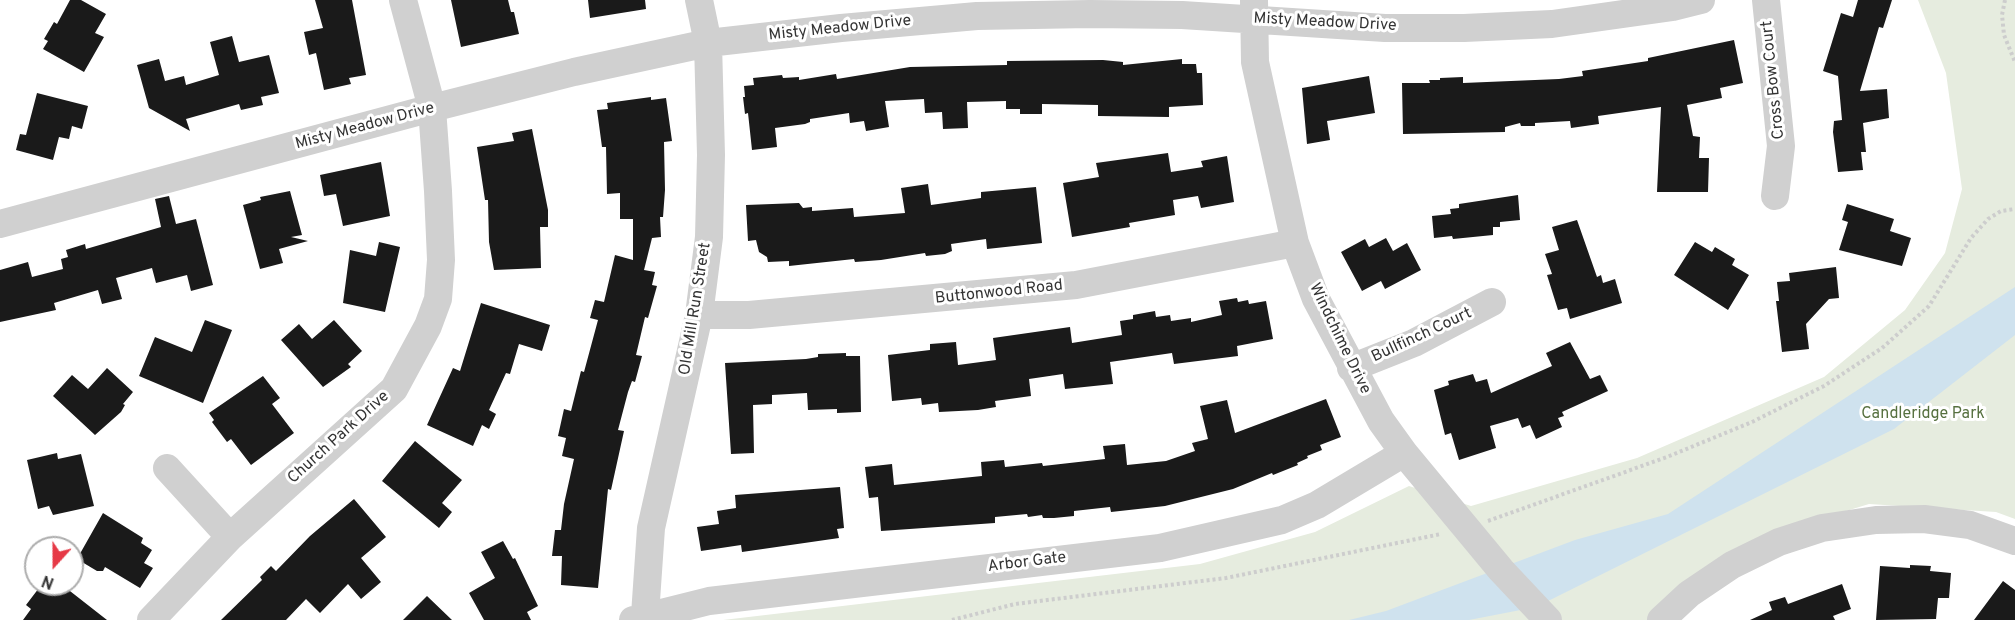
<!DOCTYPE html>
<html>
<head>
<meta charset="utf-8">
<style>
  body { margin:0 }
  #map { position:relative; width:2015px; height:620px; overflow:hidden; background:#fff; font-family:Overpass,sans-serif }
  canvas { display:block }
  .north { position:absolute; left:24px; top:536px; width:60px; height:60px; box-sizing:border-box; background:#fff; border:2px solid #adadad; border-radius:50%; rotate:201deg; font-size:16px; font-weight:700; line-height:24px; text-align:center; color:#333 }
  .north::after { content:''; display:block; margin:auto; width:21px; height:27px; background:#e63946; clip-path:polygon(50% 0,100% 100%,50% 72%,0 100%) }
</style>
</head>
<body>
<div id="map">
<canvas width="2015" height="620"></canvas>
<div class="north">N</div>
</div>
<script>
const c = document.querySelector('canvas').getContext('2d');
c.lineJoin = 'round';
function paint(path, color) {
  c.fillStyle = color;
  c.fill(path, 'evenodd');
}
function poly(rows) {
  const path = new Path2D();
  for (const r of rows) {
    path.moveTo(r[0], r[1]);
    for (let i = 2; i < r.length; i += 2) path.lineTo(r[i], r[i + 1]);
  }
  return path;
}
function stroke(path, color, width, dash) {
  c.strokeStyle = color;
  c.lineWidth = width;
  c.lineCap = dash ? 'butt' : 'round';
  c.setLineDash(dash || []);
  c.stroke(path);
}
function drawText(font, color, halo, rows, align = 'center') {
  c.font = font + ' Overpass,sans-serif';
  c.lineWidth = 6;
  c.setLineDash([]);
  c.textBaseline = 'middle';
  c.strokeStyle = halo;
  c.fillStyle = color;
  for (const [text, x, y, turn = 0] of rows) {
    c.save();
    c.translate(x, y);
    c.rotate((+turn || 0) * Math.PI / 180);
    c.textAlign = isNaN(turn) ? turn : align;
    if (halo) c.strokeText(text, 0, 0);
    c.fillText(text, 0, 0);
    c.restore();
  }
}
const green = poly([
  [1918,0,2015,0,2015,519,1996,512,1869,504,1761,537,1664,620,723,620,1200,564,1315,532,1409,486,1471,506,1637,458,1824,377,1905,310,1945,253,1962,189,1946,73]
]);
const water = poly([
  [2015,287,2015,335,1894,429,1536,607,1469,620,1349,620,1386,611,1575,540,1668,514]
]);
const building = poly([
  [70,0,81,0,106,14,95,33,104,37,84,72,43,49,48,41,44,39,54,22,57,24],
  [315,0,352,0,366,75,349,78,351,84,324,90,316,53,309,55,304,32,323,28],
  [451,0,508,0,511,12,514,12,519,34,461,47],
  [588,0,645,0,646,9,590,18],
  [1858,0,1892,0,1883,28,1879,27,1860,91,1887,89,1889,118,1863,123,1866,152,1861,152,1863,170,1838,172,1833,132,1834,121,1842,120,1838,76,1823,71,1841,13,1853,17],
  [232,36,239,62,269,55,279,93,261,97,263,105,241,110,239,104,186,119,190,131,149,108,137,65,159,59,165,81,184,76,186,85,219,75,210,42],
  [1734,40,1743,83,1720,88,1722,98,1687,105,1693,136,1700,137,1699,158,1709,158,1708,192,1657,192,1661,107,1598,116,1599,124,1571,128,1570,121,1535,123,1535,126,1521,126,1520,123,1505,127,1505,132,1403,134,1402,83,1430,83,1429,80,1440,80,1440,78,1463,77,1463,83,1559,79,1583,76,1582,71,1648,61,1648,58],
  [1182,59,1182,64,1196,64,1197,73,1202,73,1203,105,1169,107,1169,117,1098,116,1098,105,1042,104,1042,114,1020,114,1020,109,1006,109,1006,101,967,102,968,128,943,129,942,112,925,113,924,99,885,101,889,127,866,131,864,121,850,123,849,113,810,119,810,122,805,124,775,128,777,147,752,150,748,113,745,114,743,97,745,97,744,86,754,85,753,78,782,75,783,78,799,77,799,80,836,74,837,79,910,67,1007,65,1007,61,1103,60,1123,62,1123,65],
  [1369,76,1375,113,1327,121,1330,140,1307,144,1302,88],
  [37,93,88,106,82,129,72,126,69,139,59,137,53,160,16,150,20,134,26,135],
  [651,97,651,100,666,98,672,141,664,142,665,190,663,217,660,217,661,237,652,238,644,270,655,272,652,285,657,286,648,318,645,317,636,355,642,356,635,382,632,381,628,392,618,430,624,431,611,490,608,489,598,588,561,585,562,556,552,556,555,530,561,530,564,504,574,459,562,456,566,438,558,436,564,409,571,411,581,371,584,372,598,320,590,318,595,300,604,302,615,255,633,260,633,219,620,219,620,193,607,194,606,147,602,147,597,110,608,109,607,103],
  [532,129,548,210,548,227,540,227,541,268,494,270,489,242,488,200,485,200,477,147,514,141,512,133],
  [1168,153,1171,172,1203,167,1201,161,1227,156,1234,202,1201,208,1198,196,1173,200,1175,215,1129,223,1130,227,1072,237,1063,183,1099,177,1096,163],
  [381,162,390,216,343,226,336,194,324,196,320,175],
  [928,184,931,205,981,198,981,192,1036,187,1042,243,987,249,986,239,951,244,952,251,945,254,926,256,925,253,881,260,855,262,854,259,789,266,789,261,768,262,767,257,759,252,756,240,748,241,746,205,799,203,803,208,812,207,812,211,853,208,854,217,905,213,901,188],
  [290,191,302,235,291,237,308,241,279,249,283,263,260,269,243,205,261,200,260,197],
  [1518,195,1520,220,1500,222,1500,227,1493,227,1493,235,1453,239,1452,236,1434,238,1432,216,1451,214,1450,209,1459,208,1459,204],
  [169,196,176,224,196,219,213,285,191,291,187,275,156,283,152,268,116,278,122,299,102,304,98,290,54,303,56,310,0,322,0,270,28,262,32,277,63,269,61,259,68,257,66,250,85,244,86,249,161,227,155,199],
  [1847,204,1894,219,1890,231,1911,238,1902,266,1839,250,1848,222,1842,220],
  [1577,220,1597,277,1601,275,1603,283,1615,279,1622,303,1570,319,1567,308,1558,310,1547,275,1552,274,1545,254,1559,250,1552,227],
  [1386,238,1393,251,1407,243,1421,270,1385,289,1381,281,1362,291,1341,252,1365,239,1369,247],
  [379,242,400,247,385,312,343,303,350,250,376,256],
  [1695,242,1712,252,1715,247,1735,259,1732,265,1749,275,1728,310,1674,275],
  [1836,267,1839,298,1829,299,1806,324,1809,349,1782,352,1776,301,1779,301,1777,282,1790,281,1789,273],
  [1237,298,1238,302,1248,300,1249,304,1266,301,1273,339,1237,346,1238,356,1174,364,1172,353,1110,362,1113,384,1065,389,1063,374,1029,379,1031,396,995,401,996,407,978,410,939,412,938,403,922,405,921,398,892,401,888,355,930,350,930,344,956,342,958,365,996,360,993,338,1070,327,1072,343,1122,335,1120,321,1133,319,1133,315,1155,311,1156,317,1170,315,1171,321,1191,318,1191,322,1222,315,1219,301],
  [481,303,550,325,542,351,519,344,510,374,506,373,489,410,496,414,489,429,482,425,473,446,427,425,453,368,460,371],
  [205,320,232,330,203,403,139,376,155,337,192,352],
  [334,320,362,351,348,364,351,367,323,387,281,340,299,324,312,339],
  [1570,342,1590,379,1600,375,1608,391,1562,412,1564,416,1558,418,1562,427,1536,439,1530,425,1522,428,1518,418,1490,426,1496,448,1459,460,1451,433,1445,435,1434,390,1449,385,1448,381,1473,374,1476,382,1487,379,1491,393,1552,366,1546,353],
  [846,353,846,356,860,356,861,412,837,413,837,409,808,410,807,393,772,395,772,404,753,405,754,453,731,454,725,363,806,359,818,357,818,354],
  [107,368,133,392,123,404,125,405,121,412,95,435,53,396,72,375,88,389],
  [263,376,280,398,272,404,294,433,251,465,231,439,227,442,212,422,214,420,209,413],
  [1326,399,1341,437,1320,445,1322,450,1307,456,1308,458,1297,463,1298,465,1273,475,1272,473,1233,489,1165,506,1111,512,1110,507,1074,511,1074,516,1054,518,1043,518,1042,515,1028,517,1027,514,995,517,995,523,881,531,878,497,869,498,865,467,892,464,894,485,982,476,981,462,1004,460,1005,467,1042,463,1043,466,1105,459,1103,446,1125,444,1127,465,1166,461,1195,451,1192,443,1208,439,1200,406,1227,400,1235,433],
  [415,441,462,480,442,503,452,512,439,528,382,481],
  [57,453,58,459,81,454,94,506,53,515,49,506,38,509,27,460],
  [840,487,844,528,837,529,839,538,742,552,741,545,701,551,697,527,719,524,717,511,736,508,735,495],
  [354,499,386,537,361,558,381,582,361,599,348,584,320,613,306,599,286,620,221,620,262,580,260,577,271,566,276,571,310,536],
  [103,513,143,538,141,543,152,550,144,563,153,568,140,588,105,567,103,571,97,571,77,559],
  [503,541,513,559,515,558,538,606,527,612,531,620,484,620,469,593,495,578,481,552],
  [1910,565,1931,566,1930,571,1951,573,1949,598,1938,598,1936,619,1876,620,1880,566,1910,568],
  [2003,581,2015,590,2015,620,1974,620],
  [42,584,61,584,107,620,23,620,31,609,26,605],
  [1842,584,1851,609,1833,616,1835,620,1750,620,1772,610,1769,602,1785,597,1788,604],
  [427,596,452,620,403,620]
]);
const path = poly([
  [2005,0,2002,15,2004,35,2015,62],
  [1488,521,1667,457,1752,422,1824,386,1882,348,1929,306,1971,238,1988,219,2001,211,2015,209],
  [952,620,1015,604,1226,578,1441,534]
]);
const minor = poly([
  [1254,0,1255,62,1295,243,1316,299,1381,421,1404,453,1501,570,1548,620],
  [1766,0,1781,146,1775,196],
  [0,224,432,108,574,72,708,43,841,28,977,16,1090,14,1182,15,1385,28,1464,28,1552,24,1673,7,1701,0],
  [699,315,749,315,1076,285,1295,243],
  [1351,368,1414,343,1492,302],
  [167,468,230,537],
  [645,615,651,528,699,315,709,237,711,155,708,43,699,0],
  [151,620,230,537,394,389,428,326,438,299,441,260,438,191,432,108,403,0],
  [633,620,709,601,1160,548,1282,520,1317,505,1404,453],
  [1661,620,1689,594,1732,565,1779,542,1822,528,1876,520,1924,519,1970,525,2015,541]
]);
const streetNames = [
  ["Misty Meadow Drive",1325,23,3],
  ["Misty Meadow Drive",840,29,-6],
  ["Cross Bow Court",1774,80,-96],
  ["Misty Meadow Drive",365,127,-15],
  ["Buttonwood Road",999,293,-6],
  ["Old Mill Run Street",696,309,-81],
  ["Bullfinch Court",1422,336,-25],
  ["Windchime Drive",1339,339,64],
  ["Church Park Drive",339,438,-42],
  ["Arbor Gate",1027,563,-7]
];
const parkNames = [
  ["Candleridge Park",1923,415]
];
paint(green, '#e6ecdf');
paint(water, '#cfe2ee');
paint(building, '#1a1a1a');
stroke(path, '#cdcdcd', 4, [3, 3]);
stroke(minor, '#d0d0d0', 28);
drawText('16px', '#333', '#fff', streetNames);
drawText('16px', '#56703f', '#fff', parkNames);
</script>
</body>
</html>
